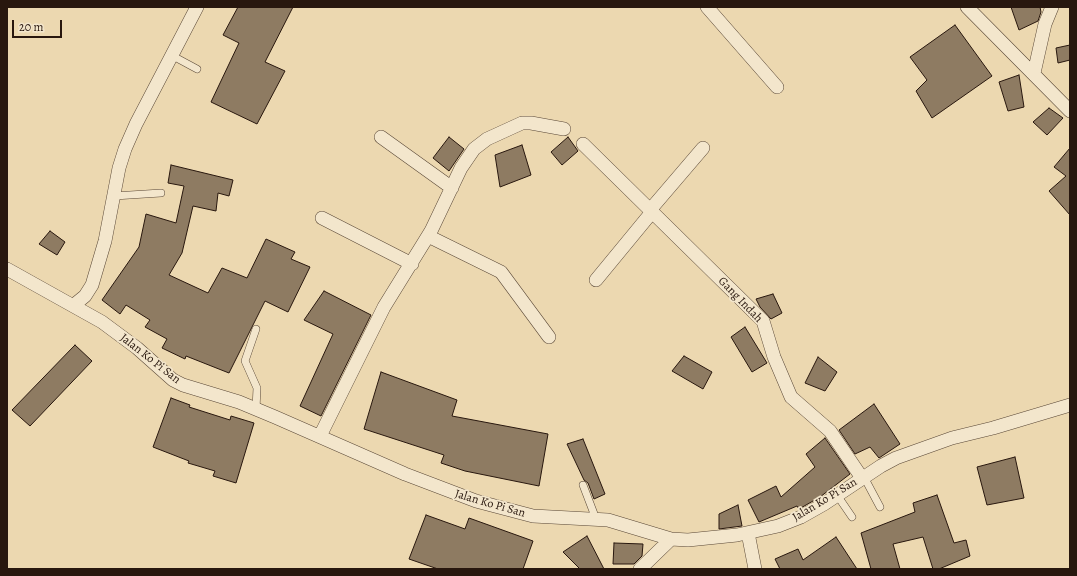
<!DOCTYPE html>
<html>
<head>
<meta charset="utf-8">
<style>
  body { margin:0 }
  #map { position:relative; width:1077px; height:576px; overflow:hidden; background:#ecd8b0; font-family:Alegreya,serif }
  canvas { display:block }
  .frame { position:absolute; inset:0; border:8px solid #28170e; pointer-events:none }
  .scale { position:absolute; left:12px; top:20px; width:50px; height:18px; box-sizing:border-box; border:2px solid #28170e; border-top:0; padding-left:5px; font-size:12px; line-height:14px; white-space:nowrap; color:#28170e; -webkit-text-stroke:3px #f3e6cc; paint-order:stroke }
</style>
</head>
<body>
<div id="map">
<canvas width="1077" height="576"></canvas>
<div class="frame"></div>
<div class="scale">20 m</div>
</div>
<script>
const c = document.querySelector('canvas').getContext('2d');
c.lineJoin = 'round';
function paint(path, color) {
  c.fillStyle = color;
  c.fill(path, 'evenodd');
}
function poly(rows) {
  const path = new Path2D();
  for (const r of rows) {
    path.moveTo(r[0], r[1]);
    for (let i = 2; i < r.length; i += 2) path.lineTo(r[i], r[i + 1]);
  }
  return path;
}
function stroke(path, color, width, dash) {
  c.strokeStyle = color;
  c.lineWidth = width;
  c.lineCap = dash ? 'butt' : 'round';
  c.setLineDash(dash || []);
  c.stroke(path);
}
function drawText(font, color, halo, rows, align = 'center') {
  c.font = font + ' Alegreya,serif';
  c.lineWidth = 3.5;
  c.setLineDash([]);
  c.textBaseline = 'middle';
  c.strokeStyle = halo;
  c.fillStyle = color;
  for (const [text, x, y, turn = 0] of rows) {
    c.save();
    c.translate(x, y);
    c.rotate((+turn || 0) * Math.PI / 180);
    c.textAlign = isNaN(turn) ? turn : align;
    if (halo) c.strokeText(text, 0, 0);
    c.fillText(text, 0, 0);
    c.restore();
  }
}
const building = poly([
  [238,7,293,7,265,62,285,71,257,124,211,102,239,43,223,35,238,7],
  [1011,7,1040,7,1041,12,1038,21,1019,30,1011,7],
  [955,25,992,76,932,118,916,91,927,80,910,57,955,25],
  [1070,45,1070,60,1058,63,1056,48,1070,45],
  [1019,75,1024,107,1008,111,999,82,1019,75],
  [1049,108,1063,118,1047,135,1033,122,1049,108],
  [449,137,464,149,449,171,433,158,449,137],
  [568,137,578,151,562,165,551,152,568,137],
  [522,145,531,175,500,187,495,155,522,145],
  [1070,148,1070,215,1049,191,1066,176,1054,167,1070,148],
  [171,165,233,180,229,196,218,193,216,211,193,206,182,253,169,275,208,293,222,268,247,278,266,239,295,252,291,259,310,267,288,312,265,301,229,373,186,356,185,359,162,348,167,339,145,327,150,320,126,305,120,314,102,300,139,247,146,214,176,223,184,186,168,183,171,165],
  [50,231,65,242,57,255,39,244,50,231],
  [324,291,371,315,321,416,300,406,333,334,304,320,324,291],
  [773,294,782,313,771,319,760,307,756,299,773,294],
  [745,327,767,363,752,372,731,337,745,327],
  [75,345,92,361,30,426,12,410,75,345],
  [684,356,712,372,703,389,672,371,684,356],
  [818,357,837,372,825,391,805,383,818,357],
  [381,372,457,400,452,416,548,434,539,486,465,471,441,463,444,455,364,429,381,372],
  [171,398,190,405,189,407,230,420,231,416,254,423,236,483,213,476,215,471,188,463,189,461,153,447,171,398],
  [874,404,900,444,879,458,870,447,855,454,839,430,874,404],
  [825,438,850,474,820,497,799,509,797,506,759,522,748,500,776,486,781,497,815,467,806,454,825,438],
  [583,439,605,494,594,499,588,483,584,480,567,444,583,439],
  [1015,457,1024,498,987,505,977,467,1015,457],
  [937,495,954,543,966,540,970,556,939,569,933,569,923,537,893,544,900,569,871,569,861,533,915,512,913,503,937,495],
  [738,505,742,526,719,529,719,514,738,505],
  [426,515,465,529,469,518,533,541,523,569,438,569,409,559,426,515],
  [587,536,604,569,580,569,563,552,587,536],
  [836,537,857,569,780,569,775,559,798,549,803,560,836,537],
  [614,543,643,544,642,556,634,564,613,564,614,543]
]);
const lane = poly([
  [171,55,197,69],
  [114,196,161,193],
  [256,329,245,361,257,388,256,409],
  [864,477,880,507],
  [583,485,596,519],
  [837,495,852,517]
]);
const street = poly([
  [707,7,777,87],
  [967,7,1070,111],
  [1034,73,1045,24,1052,7],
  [381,137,452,188],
  [583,144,763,321,774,357,791,397,830,431,862,478],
  [650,210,703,148],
  [322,218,412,264],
  [428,236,501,272,549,337],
  [7,269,102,322,137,348,173,380,183,385,239,402,275,417,405,474,476,501,533,516,608,520,671,539,688,540,737,535,778,526,801,517,824,504,881,466,896,458,952,438,993,428,1070,405],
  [596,280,652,212],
  [74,305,85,296,92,285,105,241,119,168,125,149,136,124,197,7],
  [320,436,384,307,431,231,461,168,474,149,487,139,522,123,531,123,564,129],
  [748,533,755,569],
  [640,569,671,539]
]);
const streetNames = [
  ["Gang Indah",740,300,46],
  ["Jalan Ko Pi San",150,359,38],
  ["Jalan Ko Pi San",825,500,-31],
  ["Jalan Ko Pi San",490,504,16]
];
paint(building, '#8e7b62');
stroke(building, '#28170e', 1);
stroke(lane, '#594736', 8);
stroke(street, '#594736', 14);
stroke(lane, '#f3e6cc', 7);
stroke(street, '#f3e6cc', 13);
drawText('12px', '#28170e', '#f3e6cc', streetNames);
</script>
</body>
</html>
